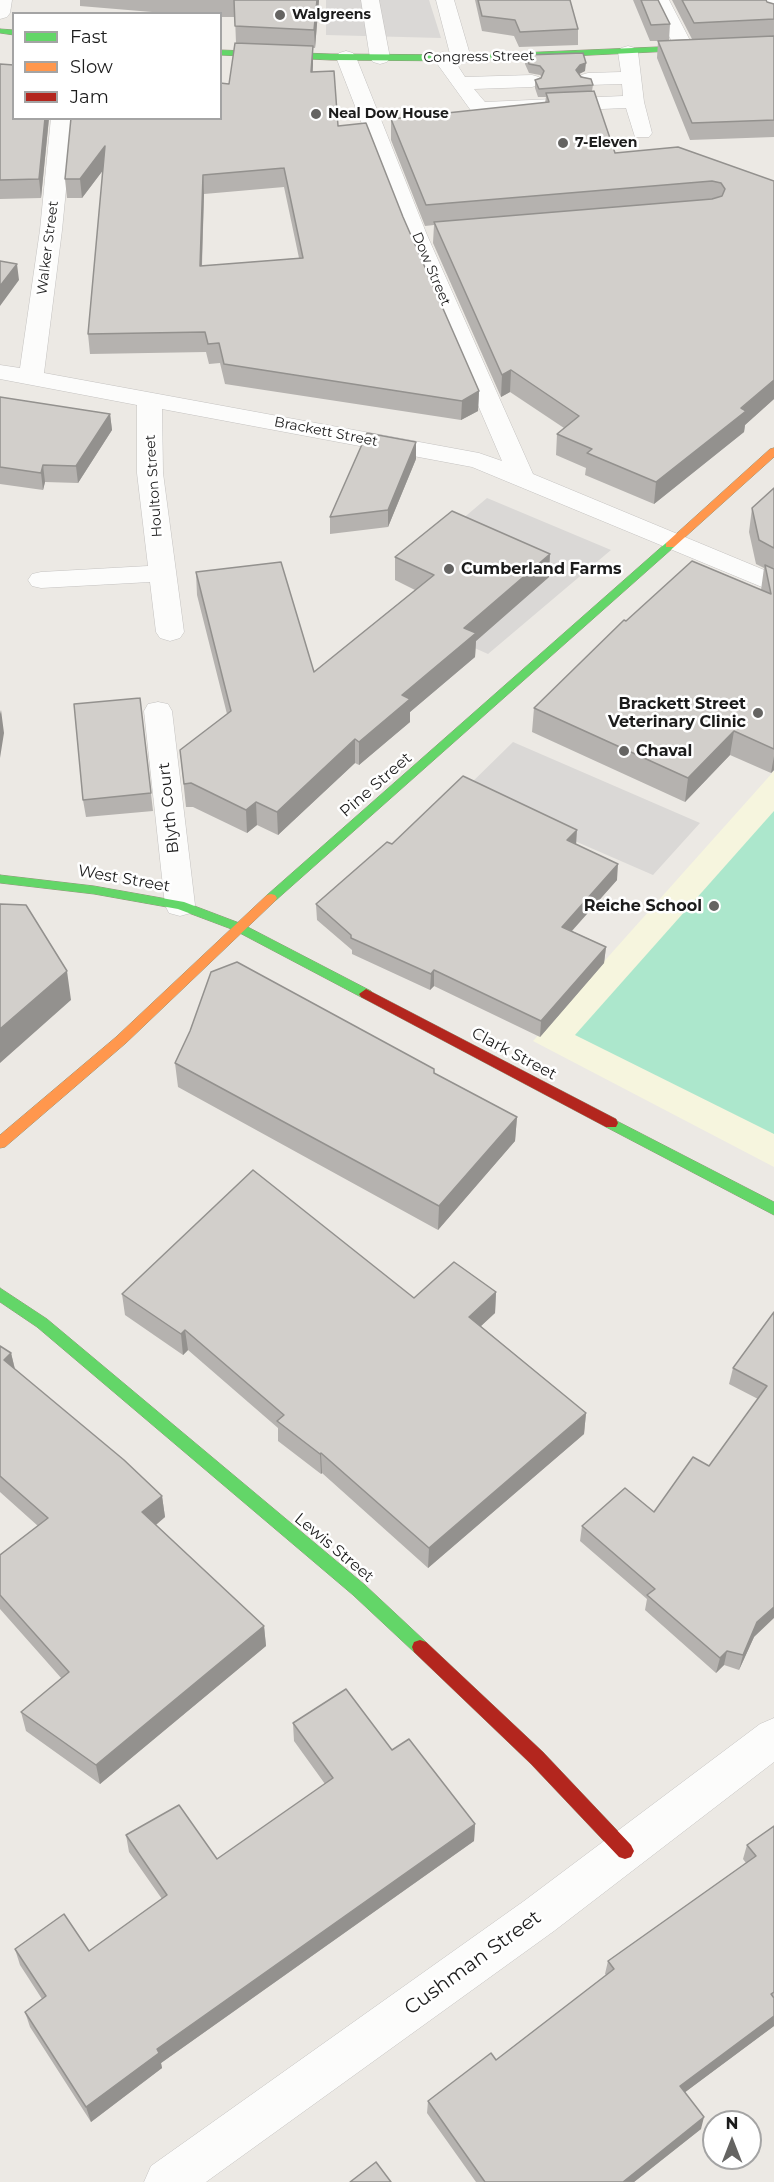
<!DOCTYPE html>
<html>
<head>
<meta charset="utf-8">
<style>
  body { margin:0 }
  #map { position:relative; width:774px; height:2182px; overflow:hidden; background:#ece9e4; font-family:Montserrat,sans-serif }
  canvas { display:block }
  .legend { position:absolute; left:12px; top:12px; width:210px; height:108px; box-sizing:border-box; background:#fff; border:2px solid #a4a4a4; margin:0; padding:8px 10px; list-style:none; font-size:18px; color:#1c1c1c }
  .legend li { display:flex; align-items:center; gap:12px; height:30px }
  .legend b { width:30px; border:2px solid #a4a4a4 }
  .north { position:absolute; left:702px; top:2110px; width:60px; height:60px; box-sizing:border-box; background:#fff; border:2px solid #a4a4a4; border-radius:50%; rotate:0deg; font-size:16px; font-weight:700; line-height:24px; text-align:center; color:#1c1c1c }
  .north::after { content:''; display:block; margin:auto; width:21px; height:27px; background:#656462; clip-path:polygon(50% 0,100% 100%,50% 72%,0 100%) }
</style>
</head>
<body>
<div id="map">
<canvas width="774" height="2182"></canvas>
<ul class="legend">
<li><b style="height:8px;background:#63d668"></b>Fast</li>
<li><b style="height:8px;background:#ff974d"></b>Slow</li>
<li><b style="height:8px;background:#b3261e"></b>Jam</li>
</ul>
<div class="north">N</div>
</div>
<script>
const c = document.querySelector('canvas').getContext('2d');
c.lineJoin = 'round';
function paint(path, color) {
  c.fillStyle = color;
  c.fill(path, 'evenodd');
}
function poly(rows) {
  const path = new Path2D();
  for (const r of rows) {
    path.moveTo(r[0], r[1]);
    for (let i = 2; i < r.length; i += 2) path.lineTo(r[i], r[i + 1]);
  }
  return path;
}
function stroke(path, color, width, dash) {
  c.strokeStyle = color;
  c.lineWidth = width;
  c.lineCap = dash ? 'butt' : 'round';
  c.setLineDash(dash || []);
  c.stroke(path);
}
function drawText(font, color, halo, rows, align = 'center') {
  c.font = font + ' Montserrat,sans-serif';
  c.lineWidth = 5;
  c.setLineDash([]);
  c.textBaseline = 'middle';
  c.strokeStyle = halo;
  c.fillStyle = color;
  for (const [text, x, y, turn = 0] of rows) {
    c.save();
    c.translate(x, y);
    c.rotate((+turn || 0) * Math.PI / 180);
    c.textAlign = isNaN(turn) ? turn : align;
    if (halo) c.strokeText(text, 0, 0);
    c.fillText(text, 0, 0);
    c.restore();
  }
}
const education = poly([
  [774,771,774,1167,533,1041]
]);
const pitch = poly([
  [774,811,774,1134,575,1035]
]);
const parking = poly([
  [326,0,429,0,441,38,326,35],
  [487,498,611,550,488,654,410,619,447,532],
  [513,742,700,823,653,875,462,792]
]);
const lane = poly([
  [361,0,379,0,390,58,387,62,380,64,373,62,370,58,361,0],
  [436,0,454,0,471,58,468,62,456,63,465,77,532,75,539,77,542,81,539,85,532,87,474,89,485,102,623,96,622,84,588,85,581,83,578,79,581,75,588,73,621,72,618,52,621,48,628,46,635,48,638,52,644,102,652,133,649,137,635,137,626,108,479,114,472,112,433,58,436,54,443,52,450,54,436,0],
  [651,0,669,0,694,48,691,52,677,52,651,0],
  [758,0,774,0,774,20,767,18,758,0]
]);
const street = poly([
  [0,0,12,0,10,13,7,17,0,19,0,0],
  [346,51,353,53,356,57,427,235,533,474,774,574,774,592,472,467,162,409,163,473,184,632,180,638,170,641,160,638,156,632,150,582,41,588,32,586,28,580,32,574,41,572,148,566,137,473,137,405,0,379,0,365,20,368,40,230,51,118,73,118,62,230,44,373,479,453,502,461,405,235,336,57,339,53,346,51],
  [158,702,168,704,172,711,195,905,191,913,180,916,169,913,165,905,144,711,148,704,158,702],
  [774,1718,774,1762,554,1931,206,2182,144,2182,151,2166,524,1901,760,1724,774,1718]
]);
const fast = poly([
  [0,29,14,30,14,35,0,33,0,29],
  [774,42,774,46,470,61,331,60,220,55,220,50,331,54,470,55,774,42],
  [670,542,674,543,674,547,275,901,267,901,265,898,267,895,666,543,670,542],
  [0,875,94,886,184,902,242,924,371,991,373,994,366,999,361,997,234,930,178,909,94,894,0,883,0,875],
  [611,1118,774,1202,774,1215,606,1127,604,1123,606,1119,611,1118],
  [0,1288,47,1319,365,1585,426,1642,428,1647,426,1652,420,1654,414,1652,353,1595,37,1327,0,1302,0,1288]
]);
const slow = poly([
  [774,448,774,457,674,547,666,547,666,543,770,449,774,448],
  [271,894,275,895,277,898,275,901,126,1043,5,1147,0,1148,0,1135,116,1037,267,895,271,894]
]);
const jam = poly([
  [366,989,616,1119,618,1123,616,1127,606,1127,361,997,359,994,366,989],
  [420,1640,426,1642,543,1752,631,1845,634,1851,631,1857,625,1859,619,1857,531,1764,414,1652,412,1647,414,1642,420,1640]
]);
const wall = poly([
  [80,0,319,0,315,48,313,48,313,72,338,126,403,217,479,391,478,411,461,420,225,384,220,363,209,364,206,352,90,354,88,334,103,170,82,198,67,198,65,179,229,84,236,43,235,17,220,17,220,14,176,14,80,6],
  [284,187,299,258,202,266,204,194],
  [475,0,570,0,578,29,578,45,519,47,514,36,482,31],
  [633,0,658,0,670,24,669,40,692,39,672,0,766,0,767,2,774,4,774,137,690,140,657,58,658,41,650,41],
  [526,55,585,71,579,74,593,85,592,91,615,153,774,181,774,399,745,425,744,432,654,504,585,475,586,468,556,455,557,434,564,428,510,392,501,397,433,243,434,225,425,226,391,140,391,119,545,103,546,97,538,97,535,88,535,80,542,77,540,75,529,73,525,64],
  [0,64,49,118,41,198,0,199],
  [0,397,110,414,112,430,78,483,45,482,43,490,0,484],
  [416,459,388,527,330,534,330,517],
  [774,488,774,770,771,773,730,755,685,802,532,732,534,708,761,590,764,568,756,564,749,532,752,508],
  [395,557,549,577,476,641,475,657,410,712,410,722,359,765,355,763,278,835,257,825,247,833,193,807,186,807,180,750,227,714,197,595,196,572,314,672,415,590,395,580],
  [140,698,153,811,86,817,83,800],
  [392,844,576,844,617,880,572,931,606,947,604,963,540,1037,434,986,430,990,352,954,352,950,317,920,316,904],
  [175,1063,434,1073,517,1117,515,1141,438,1230,178,1087],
  [496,1292,495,1313,481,1326,586,1413,584,1434,428,1568,322,1473,321,1474,278,1441,278,1428,188,1350,183,1355,125,1315,122,1294,414,1298],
  [774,1312,754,1637,739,1670,724,1665,716,1673,645,1610,647,1599,580,1541,582,1526,654,1512,709,1466,758,1399,729,1384,733,1368],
  [0,1346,11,1353,15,1369,162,1496,165,1517,156,1525,264,1626,266,1646,100,1784,26,1731,21,1712,62,1679,0,1609,0,1555,38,1526,0,1492],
  [293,1723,392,1750,475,1824,474,1841,161,2063,162,2068,91,2122,30,2027,25,2012,42,1999,20,1965,15,1949,89,1951,162,1899,129,1852,126,1835,217,1859,325,1784,294,1741],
  [774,1826,774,2026,685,2092,701,2129,634,2182,476,2182,427,2113,428,2101,496,2060,606,1975,605,1974,608,1961,746,1863,743,1859,747,1845]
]);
const shadedWall = poly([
  [317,0,319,0,315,48,314,30],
  [313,46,313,64,311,90,311,72],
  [586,63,585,71,579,74,576,70,580,65],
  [45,118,49,118,41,198,39,179],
  [105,146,107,165,82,198,80,179],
  [203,175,204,194,201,286,200,266],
  [17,264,19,280,0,306,0,286],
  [511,370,510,392,501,397,502,375],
  [774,380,774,399,745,425,744,432,654,504,656,482],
  [479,391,478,411,461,420,462,401],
  [110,414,112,430,78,483,76,466],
  [416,442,416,459,388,527,388,510],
  [43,465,45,482,43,490,41,473],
  [550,554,549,577,476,641,475,657,410,712,410,722,359,765,359,742,464,628],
  [1,710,4,733,0,758,0,714],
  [734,731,730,755,685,802,688,778],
  [355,739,355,763,278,835,277,812],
  [774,756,774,770,771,773],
  [256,802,257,825,247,833,246,810],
  [577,830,576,846,567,840],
  [618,864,617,880,561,943,562,927],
  [606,947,604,963,540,1037,541,1021],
  [434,970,434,986,430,990,431,974],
  [67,971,71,1000,0,1063,0,1029],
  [517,1117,515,1141,438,1230,439,1206],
  [496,1292,495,1313,468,1338,469,1317],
  [185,1330,188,1350,183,1355,181,1334],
  [11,1353,16,1374,4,1360],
  [586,1413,584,1434,428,1568,429,1548],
  [321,1453,322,1473,321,1474,320,1454],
  [162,1496,165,1517,146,1533,142,1512],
  [774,1607,774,1618,754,1637,739,1670,743,1655,757,1622],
  [264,1626,266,1646,100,1784,96,1765],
  [727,1651,724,1665,716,1673,720,1658],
  [475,1824,474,1841,161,2063,162,2068,91,2122,86,2107,157,2049],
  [774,2016,774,2026,676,2099,680,2086],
  [704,2117,701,2129,634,2182,623,2182]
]);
const building = poly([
  [234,0,317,0,314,30,235,26,234,0],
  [478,0,570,0,578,29,520,32,515,20,482,16,478,0],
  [641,0,658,0,670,24,651,25,641,0],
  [682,0,766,0,767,2,774,4,774,19,694,23,682,0],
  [774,36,774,120,692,123,658,41,774,36],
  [235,43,313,46,311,72,334,71,338,126,366,123,403,217,479,391,462,401,224,364,219,343,208,344,205,332,88,334,105,146,80,179,65,179,71,118,220,118,220,83,229,84,235,43],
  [284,168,303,258,200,266,203,175,284,168],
  [583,53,586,63,580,65,576,70,581,77,591,79,593,85,539,89,535,80,541,78,544,71,540,66,529,64,526,55,583,53],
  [0,64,14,65,14,118,45,118,39,179,0,180,0,64],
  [594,91,615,153,678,147,774,181,774,380,741,408,746,411,656,482,587,453,592,449,557,434,579,416,511,370,502,375,434,222,712,199,722,196,725,189,721,183,712,181,426,205,391,119,549,102,546,93,594,91],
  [0,261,17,264,0,286,0,261],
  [0,397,110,414,76,466,43,465,41,473,0,467,0,397],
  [367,433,416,442,388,510,330,517,367,433],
  [774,488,774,548,759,540,752,508,774,488],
  [452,511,550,554,464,628,476,633,402,695,410,699,359,742,355,739,277,812,256,802,246,810,191,783,184,784,180,750,231,711,196,572,281,562,314,672,434,575,395,557,452,511],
  [692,561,771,594,765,565,774,569,774,749,734,731,688,778,534,708,624,620,626,621,692,561],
  [140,698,151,793,83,800,74,704,140,698],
  [463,776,577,830,567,840,618,864,562,927,606,947,541,1021,434,970,431,974,351,938,351,935,316,904,387,842,392,844,463,776],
  [0,904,26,905,67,971,0,1029,0,904],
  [237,962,434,1069,434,1073,517,1117,439,1206,175,1063,190,1031,211,972,237,962],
  [253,1170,414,1298,454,1262,496,1292,469,1317,586,1413,429,1548,321,1453,320,1454,277,1421,284,1415,185,1330,181,1334,122,1294,253,1170],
  [774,1312,774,1607,757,1622,743,1655,727,1651,720,1658,647,1595,655,1589,582,1526,625,1488,654,1512,693,1457,709,1466,767,1386,733,1368,774,1312],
  [0,1346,11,1353,4,1360,124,1460,162,1496,142,1512,264,1626,96,1765,21,1712,69,1672,0,1595,0,1555,48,1518,0,1476,0,1346],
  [346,1689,392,1750,409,1739,475,1824,157,2049,159,2053,86,2107,25,2012,46,1996,15,1949,64,1914,89,1951,167,1895,126,1835,179,1805,217,1859,333,1778,293,1723,346,1689],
  [774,1826,774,1992,771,1994,774,1998,774,2016,680,2086,704,2117,623,2182,485,2182,428,2101,491,2053,496,2060,614,1969,608,1961,756,1856,747,1845,774,1826],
  [376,2162,391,2182,350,2182,376,2162]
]);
const markers = [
  [280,15,6,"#656462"],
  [316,114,6,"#656462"],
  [563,143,6,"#656462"],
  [449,569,6,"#656462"],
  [758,713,6,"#656462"],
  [624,751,6,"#656462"],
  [714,906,6,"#656462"]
];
const farPoinames = [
  ["Walgreens",292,15],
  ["Neal Dow House",328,114],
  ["7-Eleven",575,143]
];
const farStreetnames = [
  ["Congress Street",479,57,-1],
  ["Walker Street",48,248,-83],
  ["Dow Street",431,269,67],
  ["Brackett Street",326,432,11],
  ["Houlton Street",154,486,-94]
];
const poiNames = [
  ["Cumberland Farms",461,569],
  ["Brackett Street",746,704,"right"],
  ["Veterinary Clinic",746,722,"right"],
  ["Chaval",636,751],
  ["Reiche School",702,906,"right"]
];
const streetNames = [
  ["Pine Street",376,785,-41],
  ["Blyth Court",169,808,-96],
  ["West Street",124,879,10],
  ["Clark Street",514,1054,28],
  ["Lewis Street",334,1548,40]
];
const nearStreetnames = [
  ["Cushman Street",473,1963,-36]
];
paint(education, '#f6f5de');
paint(pitch, '#ace7cc');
paint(parking, '#dad8d6');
stroke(lane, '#c4c2c0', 1);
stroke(street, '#c4c2c0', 1);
stroke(fast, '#94957c', 1);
stroke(slow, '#94957c', 1);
stroke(jam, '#94957c', 1);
paint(lane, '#fcfcfb');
paint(street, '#fcfcfb');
paint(fast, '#63d668');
paint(slow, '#ff974d');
paint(jam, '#b3261e');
paint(wall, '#b5b2af');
paint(shadedWall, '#93918e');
paint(building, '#d2cfcb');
stroke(building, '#93918e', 1.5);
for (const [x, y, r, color] of markers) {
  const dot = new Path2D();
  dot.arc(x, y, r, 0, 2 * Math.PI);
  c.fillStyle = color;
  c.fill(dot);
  stroke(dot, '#fff', 2);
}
drawText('bold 14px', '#1c1c1c', '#fff', farPoinames, 'left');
drawText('14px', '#1c1c1c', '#fff', farStreetnames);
drawText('bold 16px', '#1c1c1c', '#fff', poiNames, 'left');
drawText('16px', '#1c1c1c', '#fff', streetNames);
drawText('20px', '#1c1c1c', '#fff', nearStreetnames);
</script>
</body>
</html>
